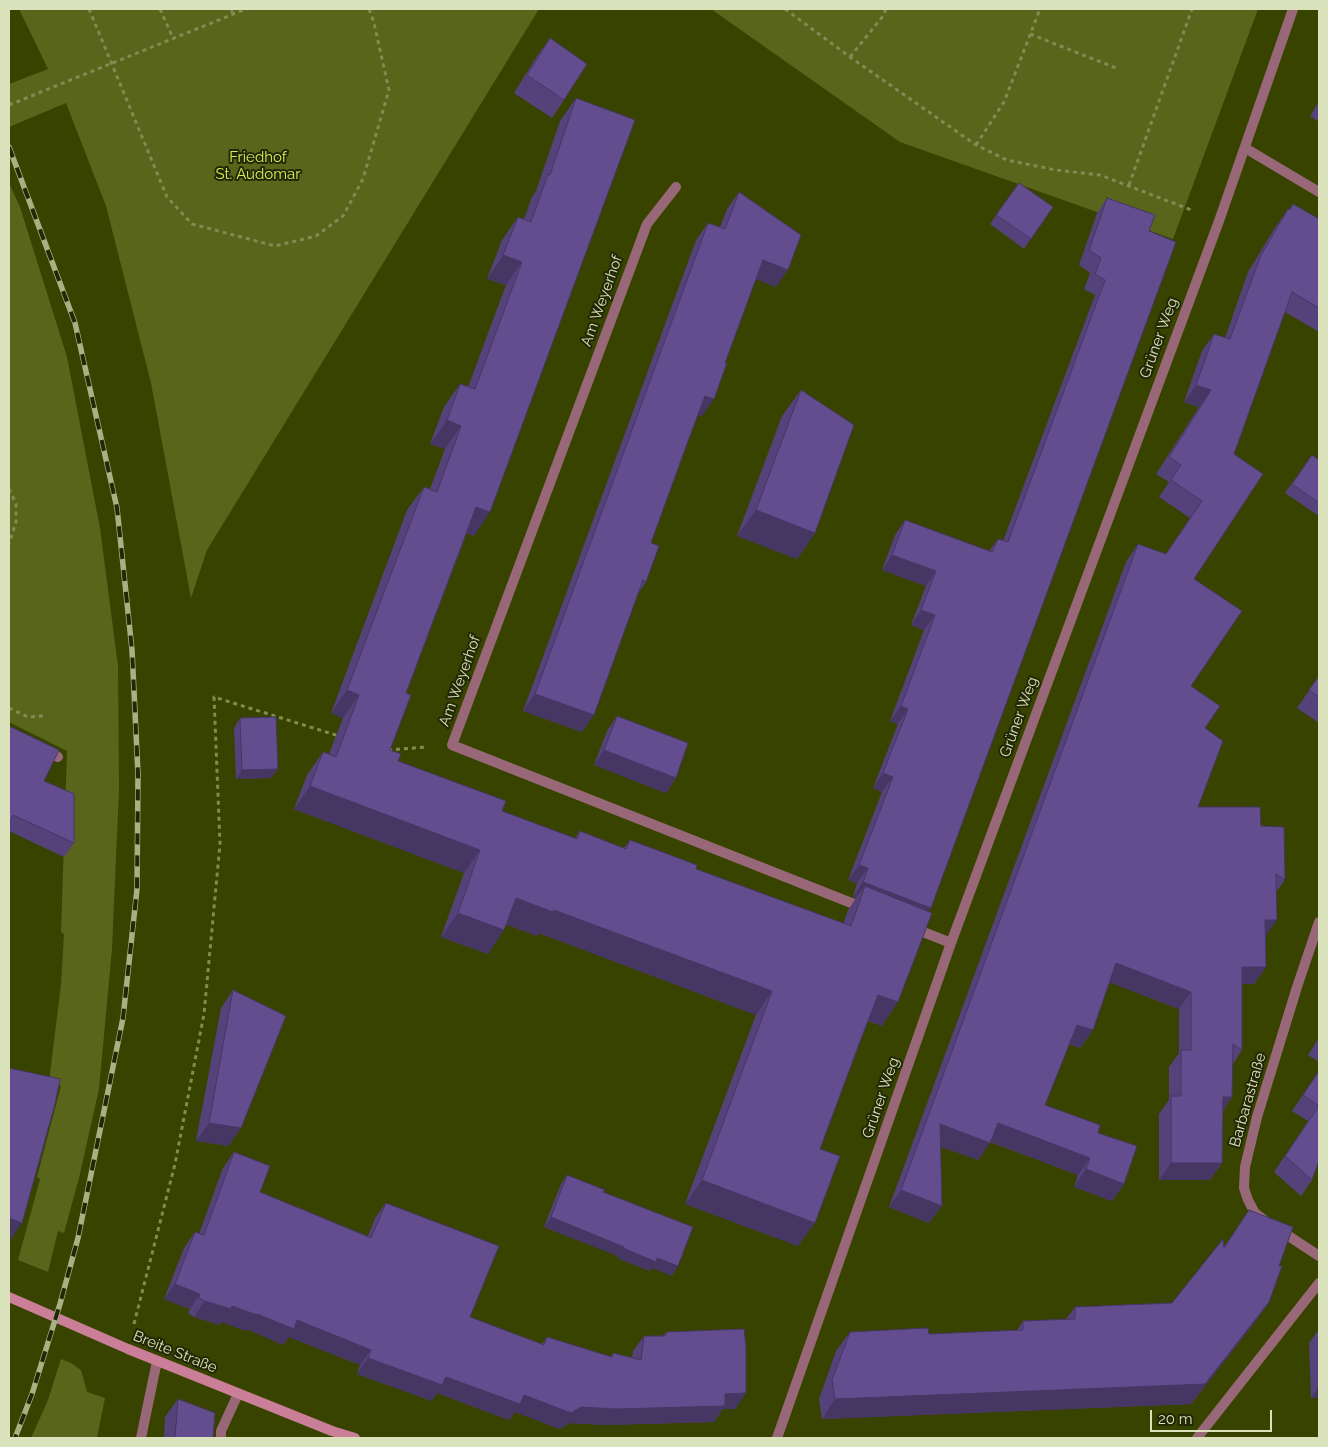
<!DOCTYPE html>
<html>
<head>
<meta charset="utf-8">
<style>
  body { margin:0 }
  #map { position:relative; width:1328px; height:1447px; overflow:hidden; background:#394300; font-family:Raleway,sans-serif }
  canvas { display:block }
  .frame { position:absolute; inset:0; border:10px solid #d9e2bb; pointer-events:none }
  .scale { position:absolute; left:1150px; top:1410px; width:122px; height:22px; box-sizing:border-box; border:2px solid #d9e2bb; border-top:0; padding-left:6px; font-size:15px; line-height:18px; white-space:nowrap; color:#d9e2bb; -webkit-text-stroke:4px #222806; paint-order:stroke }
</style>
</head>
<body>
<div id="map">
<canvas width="1328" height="1447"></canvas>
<div class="frame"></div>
<div class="scale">20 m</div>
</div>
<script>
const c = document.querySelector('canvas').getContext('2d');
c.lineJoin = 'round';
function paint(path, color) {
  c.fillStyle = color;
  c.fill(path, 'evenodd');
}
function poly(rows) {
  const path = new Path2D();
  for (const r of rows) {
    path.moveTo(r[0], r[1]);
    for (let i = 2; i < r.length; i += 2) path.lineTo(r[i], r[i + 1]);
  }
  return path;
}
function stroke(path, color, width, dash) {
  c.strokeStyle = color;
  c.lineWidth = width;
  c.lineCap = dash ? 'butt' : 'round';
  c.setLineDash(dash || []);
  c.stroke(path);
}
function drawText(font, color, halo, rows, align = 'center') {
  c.font = font + ' Raleway,sans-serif';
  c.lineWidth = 4;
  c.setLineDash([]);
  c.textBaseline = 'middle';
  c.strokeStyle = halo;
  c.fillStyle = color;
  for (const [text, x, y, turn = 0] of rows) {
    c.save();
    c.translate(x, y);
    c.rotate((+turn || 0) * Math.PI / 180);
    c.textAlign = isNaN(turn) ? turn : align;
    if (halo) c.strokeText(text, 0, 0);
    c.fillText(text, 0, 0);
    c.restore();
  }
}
const green = poly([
  [19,9,539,9,207,550,191,598,151,383,106,206,66,103,9,127,9,84,48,69],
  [711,9,1258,9,1173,239,900,142],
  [9,183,20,207,67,357,100,528,118,666,119,789,112,949,99,1089,79,1178,64,1233,58,1231,48,1272,18,1260,40,1179,37,1177,61,1086,49,1082,61,984,64,934,61,932,67,751,9,722],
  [61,1359,71,1363,81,1370,87,1392,105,1398,97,1438,31,1438,48,1400]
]);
const path = poly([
  [89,9,167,197,192,224,275,246,316,236,343,216,363,179,389,90,374,23,369,9],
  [160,9,173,38],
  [231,9,233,14],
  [785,9,850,57,976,145,1007,160,1056,170,1100,175,1194,211],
  [1030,34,1116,68],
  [850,57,883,16,886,9],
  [9,105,246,9],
  [976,145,1004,102,1040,9],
  [1129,185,1192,9],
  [9,489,16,504,16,522,9,544],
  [9,708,28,717,45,716],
  [388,750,427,747],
  [134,1324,175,1164,204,1014,220,844,214,697,339,736]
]);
const lane = poly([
  [141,1438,157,1361],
  [221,1438,221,1431,238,1394]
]);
const street = poly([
  [1245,148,1319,192],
  [676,187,647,224,452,745,864,908],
  [43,749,58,757],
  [913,928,951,943],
  [1264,1220,1255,1213,1248,1200,1244,1188,1245,1167,1257,1117,1297,987,1319,922],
  [1278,1229,1319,1256],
  [777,1438,951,943,1219,221,1293,9],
  [1197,1438,1319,1283]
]);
const secondary = poly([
  [9,1297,128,1349,332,1431,355,1438]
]);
const rail = poly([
  [9,147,75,323,117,508,132,650,138,774,137,889,123,1018,78,1238,60,1304,32,1394,15,1438]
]);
const wall = poly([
  [550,38,564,100,552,118,514,93,537,56],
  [576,98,474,536,467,533,406,693,390,750,398,761,502,811,575,838,580,831,624,848,630,840,696,869,843,924,848,910,856,898,853,897,857,883,848,880,882,792,873,788,898,724,890,721,924,630,911,625,926,586,882,570,895,535,905,520,989,551,998,539,1003,541,1095,295,1084,289,1090,273,1079,265,1097,213,1107,198,1149,231,931,908,928,912,882,1026,868,1021,820,1149,798,1246,685,1204,756,1015,539,933,537,936,506,924,488,954,441,937,464,873,294,809,307,775,323,752,329,754,343,718,331,713,407,510,424,487,430,489,445,449,430,444,444,407,460,384,468,387,506,285,487,279,502,240,518,217,524,219,532,197,536,191,560,121],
  [1319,102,1319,122,1310,116],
  [1019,183,1053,207,1024,249,990,224],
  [739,192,776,287,756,279,702,416,698,415,651,543,646,582,637,595,582,732,523,711,696,240,708,223,720,227,727,209],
  [1293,204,1319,219,1319,332,1285,312,1234,454,1194,579,1191,686,1205,728,1198,807,1261,826,1285,880,1276,892,1265,936,1266,967,1254,984,1242,984,1242,1050,1233,1064,1232,1097,1223,1111,1222,1163,1210,1180,1159,1180,1159,1114,1169,1100,1169,1067,1179,1053,1179,1009,1109,982,1093,1030,1080,1048,1069,1044,1045,1105,1098,1133,1124,1184,1112,1201,1074,1187,1078,1175,990,1142,978,1160,940,1146,929,1223,889,1207,1126,562,1138,544,1166,554,1190,518,1159,497,1169,482,1156,474,1199,407,1184,402,1202,351,1214,334,1225,338,1248,272,1276,226,1288,209,1289,209],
  [801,390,815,533,797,559,737,536,782,416],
  [1312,455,1319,460,1319,516,1285,493],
  [1319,676,1319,723,1297,708],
  [617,716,676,778,666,793,594,765,607,731],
  [240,718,271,778,236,779,234,728],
  [9,726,44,781,74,843,64,857,9,831],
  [233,990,229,1146,196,1141,221,1008],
  [1319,1038,1319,1062,1308,1055],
  [1319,1071,1319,1168,1319,1161,1312,1180,1301,1196,1274,1172,1308,1121,1292,1111],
  [234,1152,260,1192,368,1236,375,1218,386,1203,470,1317,542,1344,547,1337,610,1357,613,1353,632,1358,633,1351,644,1336,663,1336,667,1332,746,1393,735,1409,723,1409,714,1422,605,1425,570,1423,560,1429,515,1412,509,1420,437,1393,432,1401,357,1374,360,1365,289,1337,283,1345,247,1329,246,1331,222,1322,220,1325,194,1317,188,1313,190,1309,164,1299,184,1248,195,1232,199,1234,223,1168],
  [567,1175,603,1192,672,1276,652,1268,650,1271,617,1258,618,1256,544,1227,561,1184],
  [1249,1210,1279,1266,1269,1302,1255,1322,1191,1404,822,1419,819,1399,836,1351,850,1332,929,1334,1017,1330,1023,1321,1066,1319,1075,1307,1172,1303,1224,1247],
  [1319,1329,1319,1398,1311,1398,1309,1343],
  [178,1399,213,1438,164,1438,165,1417]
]);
const shadedWall = poly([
  [503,255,522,262,506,285,487,279],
  [763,260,788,270,776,287,751,277],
  [1196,385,1211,390,1199,407,1184,402],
  [705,396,714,399,702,416,693,413],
  [447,420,461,426,445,449,430,444],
  [476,507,490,512,474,536,460,530],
  [756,510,815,533,797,559,737,536],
  [892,555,936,571,926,586,882,570],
  [921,610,935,615,924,630,911,625],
  [347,690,359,695,343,718,331,713],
  [535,694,594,715,582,732,523,711],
  [901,706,908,709,898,724,890,721],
  [604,750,676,778,666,793,594,765],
  [278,769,271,778,236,779,242,770],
  [883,773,893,777,882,792,873,788],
  [310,786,480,850,464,873,294,809],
  [859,865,868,868,857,883,848,880],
  [863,882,931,908,920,923,865,886,856,898,853,897],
  [516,898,554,910,772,991,756,1015,539,933,537,936,499,922],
  [458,913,504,930,488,954,441,937],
  [1265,920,1277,920,1265,937],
  [1116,963,1191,992,1179,1009,1104,980],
  [1242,967,1266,967,1254,984,1230,984],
  [878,995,898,1002,882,1026,862,1018],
  [1077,1025,1093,1030,1080,1048,1065,1042],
  [1223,1097,1232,1097,1220,1114],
  [209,1123,241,1128,229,1146,196,1141],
  [998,1123,1090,1158,1078,1175,986,1140],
  [940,1124,990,1143,978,1160,927,1142],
  [1171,1163,1222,1163,1210,1180,1159,1180],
  [1086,1169,1124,1184,1112,1201,1074,1187],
  [702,1180,815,1223,798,1246,685,1204],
  [901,1190,942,1206,929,1223,889,1207],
  [551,1217,624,1247,618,1256,544,1227],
  [9,1218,22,1223,11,1239,9,1238],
  [623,1248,657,1258,678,1266,672,1276,652,1268,650,1271,617,1258],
  [175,1284,200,1294,190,1309,164,1299],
  [205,1301,232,1306,257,1314,297,1320,371,1350,360,1365,289,1337,283,1345,247,1329,246,1331,222,1322,220,1325,194,1317],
  [1269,1302,1255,1322,1191,1404,822,1419,835,1399],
  [368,1358,524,1395,581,1407,725,1394,746,1393,735,1409,723,1409,714,1422,605,1425,570,1423,560,1429,515,1412,509,1420,437,1393,432,1401,357,1374],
  [1319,1386,1319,1398,1311,1398]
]);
const building = poly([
  [550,38,587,64,564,100,527,75,550,38],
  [576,98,635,120,490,512,476,507,406,693,411,695,390,750,401,754,398,761,506,801,502,811,577,839,580,831,626,849,630,840,697,865,696,869,851,926,865,886,932,913,898,1002,878,995,859,1044,820,1149,840,1156,815,1223,702,1180,772,991,554,910,553,912,516,898,504,930,458,913,480,850,310,786,323,752,336,757,359,695,347,690,424,487,437,492,461,426,447,420,460,384,475,389,522,262,503,255,518,217,531,222,548,174,550,175,576,98],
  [1019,183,1053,207,1031,239,996,215,1019,183],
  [739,192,801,235,788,270,763,260,725,363,727,363,714,399,705,396,685,449,651,543,659,546,646,582,643,580,594,715,535,694,708,223,725,229,739,192],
  [1107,198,1155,215,1149,231,1176,242,931,908,863,882,868,868,859,865,893,777,883,773,908,709,901,706,935,615,921,610,936,571,892,555,905,520,992,552,998,539,1008,542,1105,280,1095,274,1101,258,1089,250,1107,198],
  [1293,204,1319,219,1319,308,1292,292,1234,454,1263,474,1194,579,1242,611,1191,686,1220,706,1205,728,1223,741,1198,807,1260,807,1261,826,1284,827,1285,880,1276,874,1277,920,1265,920,1266,967,1242,967,1242,1050,1233,1044,1232,1097,1223,1097,1222,1163,1171,1163,1171,1096,1181,1096,1181,1050,1191,1050,1191,992,1116,963,1093,1030,1077,1025,1045,1105,1100,1125,1098,1133,1137,1146,1124,1184,1086,1169,1090,1158,998,1123,990,1143,940,1124,942,1206,901,1190,1138,544,1166,554,1202,501,1171,480,1181,465,1169,457,1211,390,1196,385,1214,334,1230,339,1261,255,1288,209,1290,210,1293,204],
  [801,390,854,425,815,533,756,510,801,390],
  [1312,455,1319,460,1319,503,1292,484,1312,455],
  [1319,676,1319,697,1309,690,1319,676],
  [617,716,688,743,676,778,604,750,617,716],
  [276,717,278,769,242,770,240,718,276,717],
  [9,726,59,750,44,781,74,794,74,843,13,815,9,825,9,726],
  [233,990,286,1016,241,1128,209,1123,233,990],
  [9,1068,60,1079,55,1104,22,1223,9,1218,9,1068],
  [1319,1071,1319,1160,1312,1180,1285,1156,1319,1106,1303,1095,1319,1071],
  [234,1152,270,1166,260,1192,371,1238,386,1203,499,1246,470,1317,544,1345,547,1337,612,1357,613,1353,641,1360,644,1336,665,1336,667,1332,744,1329,746,1346,746,1393,725,1394,725,1406,616,1409,581,1407,571,1413,524,1395,520,1404,446,1377,442,1385,368,1358,371,1350,297,1320,294,1329,257,1314,257,1315,232,1306,231,1309,205,1301,199,1298,200,1294,175,1284,195,1232,204,1235,234,1152],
  [567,1175,605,1190,603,1192,693,1227,678,1266,657,1258,656,1262,623,1248,624,1247,551,1217,567,1175],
  [1249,1210,1293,1227,1279,1266,1282,1266,1269,1302,1205,1384,835,1399,832,1380,850,1332,928,1328,929,1334,1023,1330,1023,1321,1075,1319,1075,1307,1172,1303,1223,1239,1224,1248,1249,1210],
  [178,1399,215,1413,213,1438,175,1438,178,1399]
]);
const parkNames = [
  ["Friedhof",258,157],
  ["St. Audomar",258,174]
];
const streetNames = [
  ["Am Weyerhof",602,301,-70],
  ["Grüner Weg",1159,338,-70],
  ["Am Weyerhof",460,681,-70],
  ["Grüner Weg",1019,717,-70],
  ["Grüner Weg",881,1098,-71],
  ["Barbarastraße",1248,1100,-74],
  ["Breite Straße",175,1352,22]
];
paint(green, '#59651b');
stroke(path, '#818b54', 3, [4, 4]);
stroke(lane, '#986878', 10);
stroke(street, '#986878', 10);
stroke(secondary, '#ca7e98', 10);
stroke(rail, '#a8b182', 5.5);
stroke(rail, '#222806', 4, [11]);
paint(wall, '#56427b');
paint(shadedWall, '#463664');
paint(building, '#644d8f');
stroke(building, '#463664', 1);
drawText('15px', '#d4ee57', '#222806', parkNames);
drawText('15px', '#d9e2bb', '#222806', streetNames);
</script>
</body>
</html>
